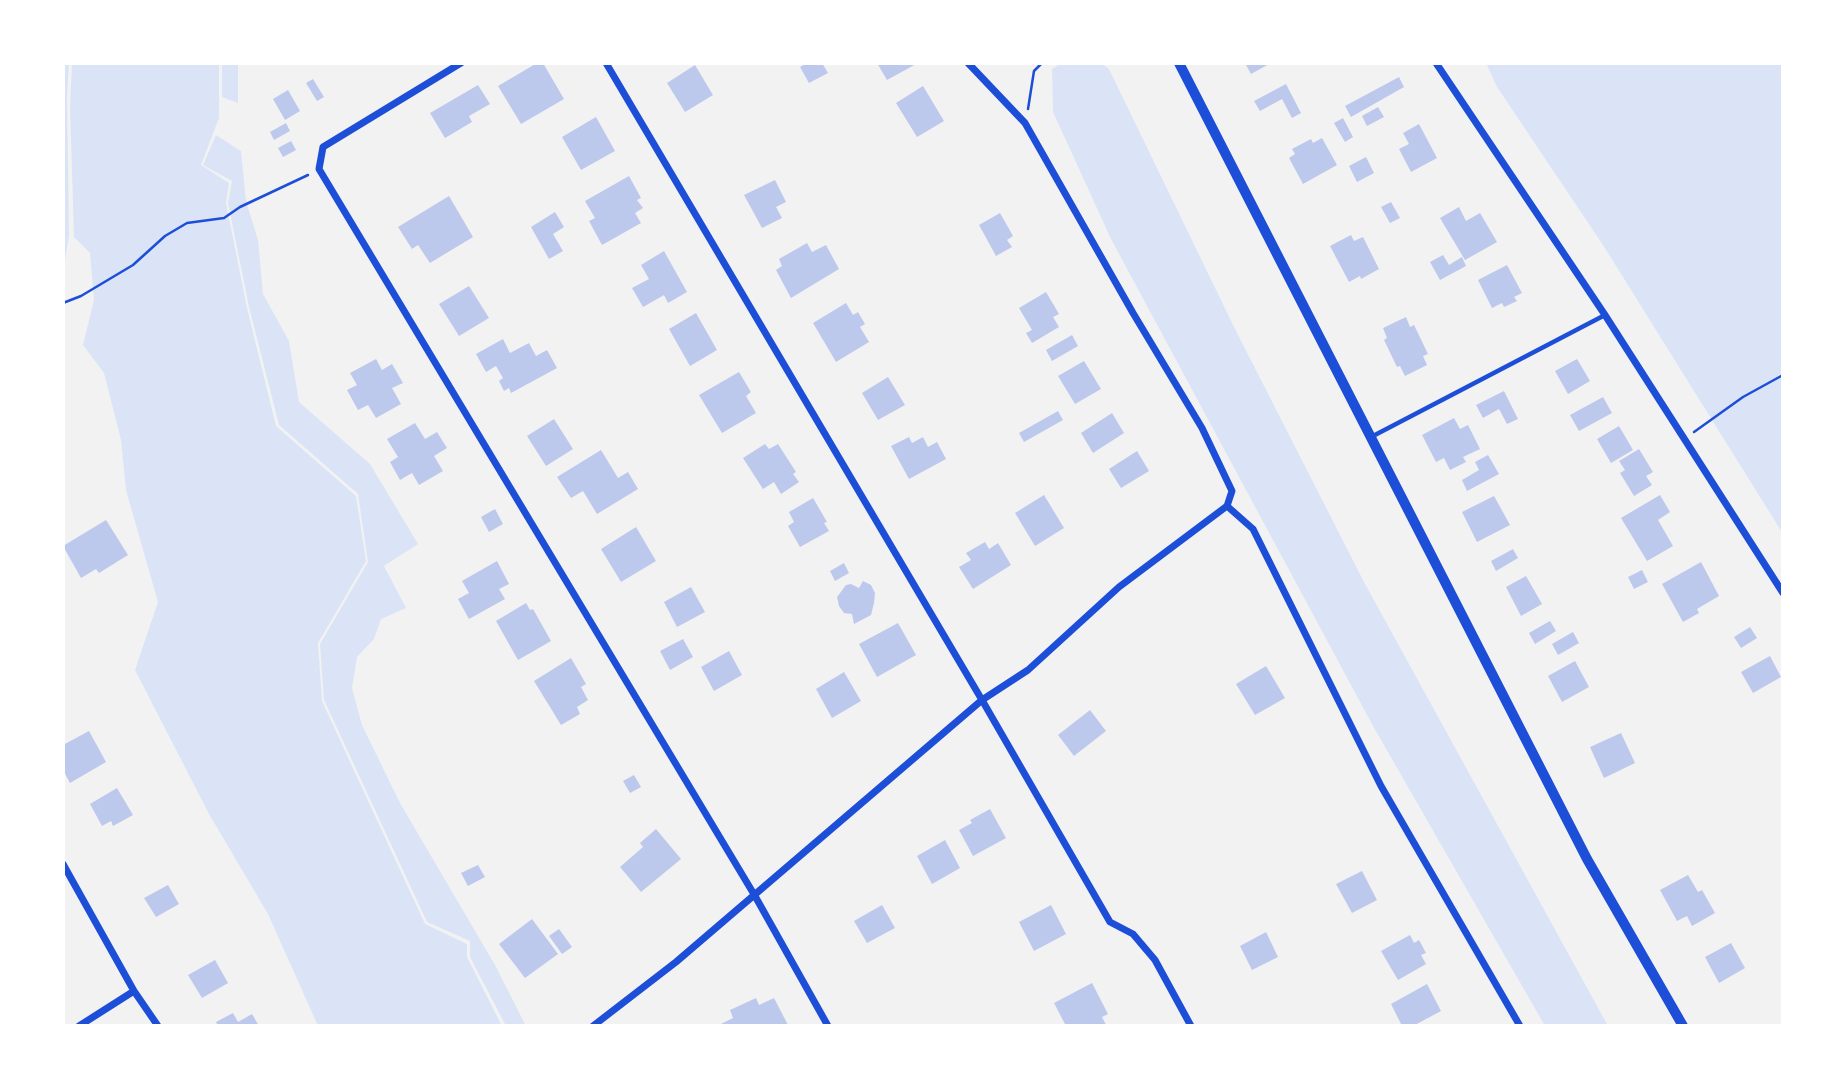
<!DOCTYPE html>
<html>
<head>
<meta charset="utf-8">
<style>
  body { margin:0 }
  #map { position:relative; width:1846px; height:1089px; overflow:hidden; background:#f2f2f2; font-family:"Fira Sans Condensed",sans-serif }
  canvas { display:block }
  .frame { position:absolute; inset:0; border:65px solid #fff; pointer-events:none }
</style>
</head>
<body>
<div id="map">
<canvas width="1846" height="1089"></canvas>
<div class="frame"></div>
</div>
<script>
const c = document.querySelector('canvas').getContext('2d');
c.lineJoin = 'round';
function paint(path, color) {
  c.fillStyle = color;
  c.fill(path, 'evenodd');
}
function poly(rows) {
  const path = new Path2D();
  for (const r of rows) {
    path.moveTo(r[0], r[1]);
    for (let i = 2; i < r.length; i += 2) path.lineTo(r[i], r[i + 1]);
  }
  return path;
}
function stroke(path, color, width, dash) {
  c.strokeStyle = color;
  c.lineWidth = width;
  c.lineCap = dash ? 'butt' : 'round';
  c.setLineDash(dash || []);
  c.stroke(path);
}
const green = poly([
  [63,63,69,63,67,95,69,236,63,272],
  [72,63,219,63,219,118,201,165,229,183,226,203,247,308,276,426,356,496,366,561,318,643,322,701,425,924,467,944,467,957,502,1026,318,1026,268,914,209,814,135,670,158,602,126,490,121,440,104,373,83,345,94,300,90,253,74,237,70,106],
  [222,63,238,63,238,103,222,97],
  [1062,63,1101,63,1109,69,1235,329,1364,582,1608,1026,1545,1026,1373,726,1111,239,1053,112,1052,69],
  [1486,63,1783,63,1783,534,1603,245,1497,87],
  [216,135,241,151,246,201,258,240,263,294,289,341,299,402,370,464,418,544,384,566,406,608,381,619,374,639,357,657,352,688,362,725,400,803,495,965,526,1026,506,1026,470,957,470,941,427,922,324,700,320,644,368,562,358,494,279,425,249,307,228,203,232,181,203,165]
]);
const building = poly([
  [537,63,543,63,564,99,521,124,498,86],
  [807,63,822,63,828,73,809,83,800,67],
  [877,63,918,63,887,80],
  [1245,63,1271,63,1251,74],
  [695,65,713,95,685,112,667,83],
  [1399,77,1404,87,1351,117,1345,106],
  [313,79,324,97,317,101,306,83],
  [1286,84,1301,113,1292,118,1282,99,1260,111,1254,101],
  [478,85,490,104,469,116,472,122,445,138,430,113],
  [923,86,944,121,917,137,896,103],
  [288,90,300,111,285,120,273,99],
  [1378,107,1384,117,1367,126,1362,116],
  [596,117,615,151,581,170,562,137],
  [1343,118,1353,137,1345,142,1334,123],
  [286,123,290,131,274,140,270,132],
  [1419,124,1437,158,1411,172,1399,149,1409,144,1403,133],
  [1322,138,1337,165,1303,184,1289,158,1295,154,1292,149,1311,139,1313,143],
  [291,141,296,150,283,157,278,148],
  [1366,157,1374,173,1357,182,1349,166],
  [629,176,641,198,637,200,643,208,635,213,641,223,602,245,589,221,595,218,585,201],
  [775,180,786,202,776,207,782,218,762,228,744,195],
  [449,196,473,237,430,263,418,245,412,249,398,227],
  [1391,202,1400,218,1390,223,1381,207],
  [1459,207,1466,221,1480,213,1497,242,1465,260,1440,218],
  [555,212,564,227,553,234,563,251,549,259,531,227],
  [1000,213,1013,236,1007,240,1012,247,996,256,979,225],
  [1351,235,1354,241,1363,237,1379,269,1361,279,1360,276,1349,282,1330,246],
  [807,243,812,252,826,245,839,269,791,298,776,270,782,266,779,259],
  [664,251,687,292,668,303,664,295,643,307,632,288,649,279,641,265],
  [1443,255,1449,265,1462,257,1466,266,1440,280,1430,262],
  [1507,265,1522,293,1514,297,1517,301,1504,307,1502,303,1492,308,1478,280],
  [469,286,489,318,459,336,439,304],
  [1046,292,1059,314,1053,317,1059,327,1032,343,1026,333,1032,330,1019,308],
  [846,303,853,315,858,312,865,324,860,327,869,342,836,362,813,323],
  [696,313,717,350,690,366,669,329],
  [1406,317,1410,327,1414,325,1428,354,1423,356,1427,365,1405,376,1400,366,1397,367,1384,340,1387,338,1383,328],
  [1072,335,1078,346,1052,361,1046,350],
  [503,339,510,353,529,343,536,356,547,350,557,368,511,393,509,388,504,391,499,381,503,378,496,366,486,372,476,354],
  [376,359,382,370,392,364,403,383,392,388,401,404,376,418,368,405,358,410,347,390,357,385,350,373],
  [1577,359,1590,381,1568,394,1555,371],
  [1084,361,1101,389,1075,404,1058,376],
  [739,372,751,392,746,396,756,413,722,433,699,395],
  [888,377,905,405,878,420,862,393],
  [1504,391,1518,419,1507,424,1499,409,1483,418,1476,405],
  [1603,397,1612,413,1579,431,1570,415],
  [1058,411,1063,420,1024,442,1019,433],
  [1112,413,1124,433,1093,453,1081,433],
  [1454,418,1460,429,1468,425,1480,449,1463,457,1466,462,1450,470,1444,458,1436,462,1422,435],
  [554,419,573,449,546,466,527,436],
  [415,423,425,439,437,432,447,448,434,456,443,471,419,485,412,473,400,480,390,462,398,457,387,439],
  [1619,426,1633,450,1611,463,1597,439],
  [909,437,912,443,923,437,928,447,937,442,946,459,909,479,891,446],
  [765,444,769,449,778,444,796,472,793,474,799,482,781,494,774,482,763,489,743,458],
  [1639,449,1653,472,1646,476,1652,485,1634,496,1620,473,1625,470,1619,461],
  [601,450,618,478,628,472,638,489,597,514,583,491,571,498,557,477],
  [1137,451,1149,471,1121,488,1109,469],
  [1488,455,1499,474,1467,491,1462,480,1479,470,1475,462],
  [1044,495,1064,528,1035,546,1015,513],
  [1660,495,1670,512,1658,520,1673,546,1647,561,1621,518],
  [1494,496,1510,525,1477,542,1462,512],
  [813,498,827,522,824,523,829,531,800,547,788,526,794,522,789,512],
  [495,509,503,524,489,532,481,517],
  [106,520,128,555,99,573,96,569,81,578,63,546],
  [636,527,656,561,621,582,601,549],
  [985,542,989,549,998,543,1011,565,973,589,959,567,971,560,966,553],
  [1513,549,1518,558,1496,571,1491,561],
  [497,561,509,584,499,589,505,599,469,619,458,599,469,593,462,581],
  [1701,562,1719,596,1697,609,1699,613,1683,622,1662,584],
  [844,563,849,573,835,581,830,571],
  [1642,570,1648,582,1634,589,1628,577],
  [1526,576,1542,604,1521,616,1506,587],
  [863,581,871,585,875,593,874,603,871,615,854,624,852,614,844,613,839,606,837,597,846,585,851,584,859,588],
  [691,587,705,612,677,627,664,602],
  [526,603,530,610,533,609,551,641,518,660,496,621],
  [1550,621,1556,631,1535,644,1529,633],
  [898,623,916,655,877,677,859,644],
  [1750,627,1757,638,1741,648,1734,637],
  [1573,632,1579,643,1558,655,1552,644],
  [683,639,693,657,670,670,660,651],
  [729,651,742,675,714,691,701,667],
  [1770,656,1781,677,1753,693,1741,672],
  [571,658,586,684,581,687,588,700,577,707,580,714,561,725,534,681],
  [1575,661,1589,687,1562,702,1548,676],
  [1266,666,1285,698,1255,715,1236,684],
  [844,672,861,701,832,718,816,689],
  [1090,710,1106,731,1074,756,1058,735],
  [89,731,106,762,70,783,63,770,63,745],
  [1621,733,1635,763,1604,778,1590,747],
  [634,775,641,787,630,793,623,781],
  [117,788,133,815,113,826,111,821,102,826,90,804],
  [990,809,1006,838,973,856,959,830,972,823,970,820],
  [656,829,681,859,641,892,620,867,643,847,640,843],
  [945,840,960,868,932,884,917,856],
  [478,865,485,877,468,886,461,873],
  [1362,871,1377,900,1352,913,1336,884],
  [1688,875,1698,892,1702,890,1715,913,1692,926,1687,916,1677,921,1660,890],
  [168,885,179,904,156,917,144,898],
  [882,905,895,928,867,943,854,921],
  [1051,905,1066,934,1034,951,1019,922],
  [532,919,558,954,525,978,499,944],
  [559,929,572,947,562,954,549,936],
  [1266,932,1278,957,1252,970,1240,946],
  [1410,935,1414,943,1419,940,1426,953,1421,955,1426,964,1398,980,1381,951],
  [1731,943,1745,968,1719,983,1705,957],
  [215,960,228,983,202,998,188,975],
  [1092,983,1108,1014,1102,1017,1106,1025,1066,1026,1054,1003],
  [1427,984,1441,1011,1413,1026,1402,1026,1391,1004],
  [756,998,759,1005,774,998,788,1025,717,1026,733,1018,730,1010],
  [233,1013,238,1022,252,1014,259,1026,218,1026,216,1022]
]);
const path = poly([
  [1028,109,1034,71,1042,63],
  [63,303,81,296,133,265,165,236,187,223,224,218,240,207,308,175],
  [1694,432,1743,397,1783,375]
]);
const service = poly([
  [1373,436,1605,315]
]);
const minor = poly([
  [461,63,323,147,319,169,755,896,828,1026],
  [606,63,982,700,1110,922,1133,934,1155,960,1191,1026],
  [968,63,1025,123,1133,313,1202,428,1232,491,1227,506,1253,529,1381,786,1520,1026],
  [1436,63,1605,315,1783,593],
  [63,864,134,991,158,1026],
  [79,1026,134,991],
  [593,1026,676,962,982,700,1028,670,1119,587,1227,506]
]);
const tertiary = poly([
  [1179,63,1587,859,1683,1026]
]);
paint(green, '#dbe4f7');
paint(building, '#bdc9ec');
stroke(path, '#1d4ed8', 2.5);
stroke(service, '#1d4ed8', 4.5);
stroke(minor, '#1d4ed8', 7);
stroke(tertiary, '#1d4ed8', 10);
</script>
</body>
</html>
